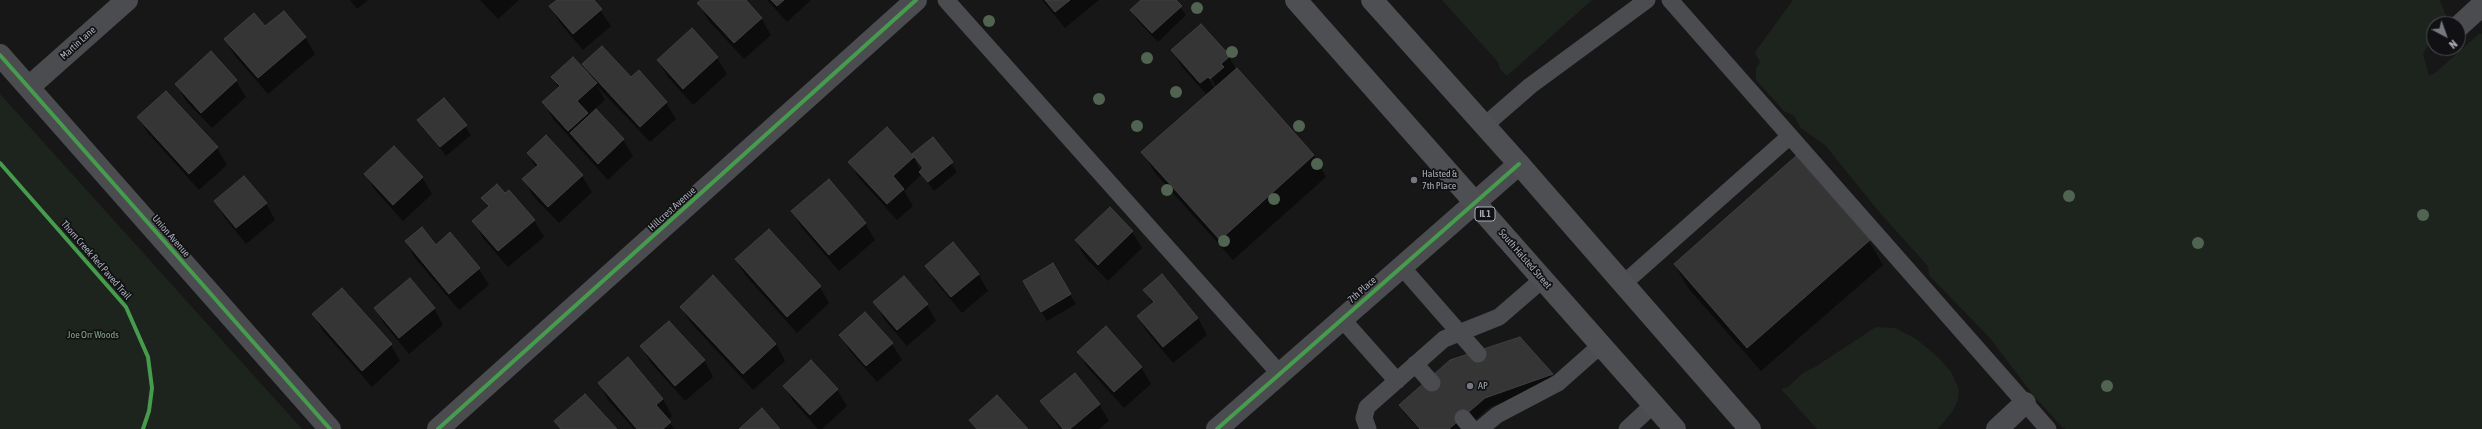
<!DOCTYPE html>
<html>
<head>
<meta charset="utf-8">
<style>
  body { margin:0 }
  #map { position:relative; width:2482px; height:429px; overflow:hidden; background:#171717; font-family:"Asap Condensed",sans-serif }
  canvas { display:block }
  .north { position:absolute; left:2426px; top:16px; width:40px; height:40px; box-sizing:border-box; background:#111113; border:1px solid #4d4f55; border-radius:50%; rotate:139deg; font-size:11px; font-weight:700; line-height:16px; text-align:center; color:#a8adb8 }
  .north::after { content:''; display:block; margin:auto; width:14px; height:18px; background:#757880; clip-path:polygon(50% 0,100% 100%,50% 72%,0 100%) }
</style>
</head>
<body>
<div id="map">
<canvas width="2482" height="429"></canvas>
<div class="north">N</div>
</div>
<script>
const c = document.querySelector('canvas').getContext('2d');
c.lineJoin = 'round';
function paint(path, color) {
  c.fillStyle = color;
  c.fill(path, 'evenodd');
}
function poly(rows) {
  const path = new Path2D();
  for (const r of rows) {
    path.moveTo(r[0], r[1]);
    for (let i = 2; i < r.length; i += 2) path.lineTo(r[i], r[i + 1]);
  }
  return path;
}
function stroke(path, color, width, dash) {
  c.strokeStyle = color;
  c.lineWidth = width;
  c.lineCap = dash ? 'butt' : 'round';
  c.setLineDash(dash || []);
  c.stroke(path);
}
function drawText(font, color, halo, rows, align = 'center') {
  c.font = font + ' "Asap Condensed",sans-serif';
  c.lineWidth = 3.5;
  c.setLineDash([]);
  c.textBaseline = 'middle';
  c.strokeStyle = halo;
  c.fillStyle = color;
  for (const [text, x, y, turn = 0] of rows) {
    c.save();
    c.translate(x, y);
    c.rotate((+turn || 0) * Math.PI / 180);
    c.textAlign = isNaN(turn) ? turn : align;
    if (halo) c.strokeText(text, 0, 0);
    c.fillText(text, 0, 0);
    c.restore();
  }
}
const green = poly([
  [1442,0,1592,0,1507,76,1500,69,1498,62],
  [1793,0,2440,0,2446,16,2441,24,2434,24,2434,36,2423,54,2429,75,2434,74,2480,33,2482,34,2482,429,2066,429,2062,427,2034,396,1989,337,1929,275,1928,266,1880,213,1825,145,1801,128,1794,116,1784,111,1756,80,1756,68,1760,62,1755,52],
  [0,94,302,429,0,429],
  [1876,327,1895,328,1916,339,1938,357,1951,372,1959,389,1958,400,1952,412,1938,429,1817,429,1781,389,1788,387,1803,373,1815,367]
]);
const shadow = poly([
  [350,0,368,0,357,9],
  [480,0,519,0,498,19],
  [558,0,593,0,611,26,583,50,560,23,551,7],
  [702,0,745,0,761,18,771,35,744,59,708,20,699,3],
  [767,0,811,0,787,22],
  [1042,0,1099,0,1065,28],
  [1143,0,1175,0,1186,15,1158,42,1137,20,1131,10],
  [265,28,305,37,315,54,268,94,235,56,225,39],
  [692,30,717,58,727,74,693,105,668,77,658,61],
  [1172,50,1229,57,1236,69,1314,156,1326,177,1233,260,1155,173,1143,152,1207,95,1182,67],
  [1209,74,1216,87,1214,88,1207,75],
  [584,64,631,79,666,103,676,119,650,142,597,86,605,100,595,109,623,140,633,156,608,180,553,119,544,102,559,88,553,77,592,78],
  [595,109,596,111,589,117,588,115],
  [236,81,246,97,212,128,186,101,176,84],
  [166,92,217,148,227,165,199,190,148,133,138,117],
  [444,99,471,135,446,156,419,121],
  [887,128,916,160,933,138,957,172,934,191,922,174,904,191,913,206,897,220,859,178,850,162],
  [916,160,923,169,921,171,915,161],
  [528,153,582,176,592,192,559,223,533,196,524,179,536,168],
  [1796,158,1869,241,1883,265,1761,371,1688,288,1675,265],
  [365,174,422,177,432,194,403,221,375,190],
  [505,195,534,220,544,237,508,267,483,238,474,221,489,208,483,198],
  [215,201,266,203,275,220,246,244,225,218],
  [1110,208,1132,232,1142,248,1108,281,1085,257,1076,241],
  [792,211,865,223,875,240,839,271,802,228],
  [450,234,479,269,489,285,459,310,415,258,406,241,436,246],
  [736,260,820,287,829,303,797,333,746,276],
  [1052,265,1076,304,1047,321,1024,281],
  [926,266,978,274,988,291,962,313,936,282],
  [1144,290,1198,318,1207,335,1173,363,1148,333,1138,317,1153,304],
  [875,302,927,305,936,321,907,346,884,319],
  [681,307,776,344,785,361,753,390,691,323],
  [375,308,434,308,443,325,409,354,385,325],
  [314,315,391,345,400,361,372,387,323,331],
  [841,335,892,344,902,360,877,382,850,351],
  [1519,338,1557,384,1490,407,1465,429,1418,429,1405,414,1400,405],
  [642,347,704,360,713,377,685,401,651,363],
  [1078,352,1141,367,1151,384,1124,408,1088,368],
  [599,383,663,399,672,416,668,420,674,429,634,429,608,400],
  [784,386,837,390,847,406,822,429,818,429,794,402],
  [1041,401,1099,404,1109,421,1099,429,1060,429]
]);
const building = poly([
  [557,0,594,0,602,9,573,34,549,6,557,0],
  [701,0,746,0,762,18,734,43,697,3,701,0],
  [771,0,784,0,777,6,771,0],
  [1045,0,1070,0,1055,12,1045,0],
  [1141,0,1176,0,1182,6,1152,33,1130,10,1141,0],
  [284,11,306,37,258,78,224,39,254,13,265,26,284,11],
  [1201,24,1230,56,1221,64,1224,67,1210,79,1208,77,1200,83,1171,50,1201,24],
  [692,28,718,57,683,89,657,60,692,28],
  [602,46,631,77,639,70,667,102,640,127,582,64,602,46],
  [211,51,237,80,201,113,175,84,211,51],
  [573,57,597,83,577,101,588,113,568,131,542,102,560,86,551,77,573,57],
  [1237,68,1314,155,1220,240,1141,152,1237,68],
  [166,91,218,147,189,174,137,117,166,91],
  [444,98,467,125,440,147,417,120,444,98],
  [596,109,624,139,598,164,570,133,596,109],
  [887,127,914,157,893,176,904,189,887,204,848,162,887,127],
  [546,135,583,175,548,207,522,179,538,165,527,153,546,135],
  [933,137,953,162,928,182,919,172,923,168,912,154,933,137],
  [394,146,423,177,393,205,364,174,394,146],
  [1796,156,1870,240,1747,348,1674,264,1796,156],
  [244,176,267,203,236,228,214,201,244,176],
  [829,179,866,223,829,255,791,211,829,179],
  [497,184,505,193,509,190,535,220,498,251,472,221,489,206,481,198,497,184],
  [1110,207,1133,231,1098,265,1075,240,1110,207],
  [422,227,436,245,450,232,480,268,449,294,405,241,422,227],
  [769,229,821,286,787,317,735,259,769,229],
  [953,242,979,274,951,297,925,266,953,242],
  [1053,263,1071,294,1041,312,1023,281,1053,263],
  [1162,274,1198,318,1163,347,1137,316,1154,302,1143,290,1162,274],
  [713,275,776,344,743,374,680,307,713,275],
  [904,276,928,304,897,330,873,302,904,276],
  [410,278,435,308,399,338,374,308,410,278],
  [342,288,392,344,362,371,312,314,342,288],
  [865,312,893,343,866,366,839,335,865,312],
  [669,321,705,360,675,386,640,346,669,321],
  [1106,326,1142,367,1114,392,1077,352,1106,326],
  [1520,337,1553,374,1485,398,1449,429,1420,429,1399,405,1450,360,1520,337],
  [628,357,663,399,656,405,671,422,663,429,637,429,598,383,628,357],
  [811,360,838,389,810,415,783,386,811,360],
  [1075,373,1100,404,1070,429,1063,429,1040,401,1075,373],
  [585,394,617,429,561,429,554,421,585,394],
  [997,395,1028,429,977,429,969,420,997,395],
  [762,408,780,429,739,429,762,408]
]);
const lane = poly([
  [946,0,1280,374],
  [1670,0,2048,429],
  [1484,126,1530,86,1647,0],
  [1401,266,1478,354],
  [1623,284,1790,136],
  [1342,319,1397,381],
  [1415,364,1432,383],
  [1463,418,1472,429],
  [1368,429,1364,418,1367,407,1444,339,1499,317,1543,279],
  [1480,429,1497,415,1558,383,1601,345],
  [1627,429,1653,405]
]);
const street = poly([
  [2458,27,2482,5],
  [0,55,330,429],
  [29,87,127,0],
  [438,429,916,0],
  [1217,429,1519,164],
  [1997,429,2025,403]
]);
const primary = poly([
  [1296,0,1675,429],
  [1372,0,1519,164,1750,429]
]);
const cycleway = poly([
  [0,55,330,429],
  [0,163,126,307,148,357,152,388,149,411,143,429],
  [438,429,916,0],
  [1217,429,1519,164]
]);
const trees = [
  [1197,8],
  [989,21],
  [1232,52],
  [1147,58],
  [1176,92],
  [1099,99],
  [1137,126],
  [1299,126],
  [1317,164],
  [1167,190],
  [2069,196],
  [1274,199],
  [2423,215],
  [1224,241],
  [2198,243],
  [2107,386]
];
const markers = [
  [1414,180,4,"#757880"],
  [1470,386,4,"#757880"]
];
const shields = [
  [1485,214,20]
];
const shieldNames = [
  ["IL 1",1485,214]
];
const streetNames = [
  ["Martin Lane",78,43,-42],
  ["Hillcrest Avenue",672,209,-42],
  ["Union Avenue",171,236,49],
  ["South Halsted Street",1525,259,49],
  ["Thorn Creek Red Paved Trail",96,260,49],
  ["7th Place",1362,290,-42]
];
const poiNames = [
  ["Halsted &",1422,174],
  ["7th Place",1422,186],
  ["AP",1478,386]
];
const parkNames = [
  ["Joe Orr Woods",93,335]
];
paint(green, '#1d241e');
paint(shadow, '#0007');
paint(building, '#353536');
stroke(building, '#3f4043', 1);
stroke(lane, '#4b4c50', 17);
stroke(street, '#4b4c50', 22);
stroke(primary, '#4d4f52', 22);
stroke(cycleway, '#469c4c', 4);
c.fillStyle = '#506451';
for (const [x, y] of trees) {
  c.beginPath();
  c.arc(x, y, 6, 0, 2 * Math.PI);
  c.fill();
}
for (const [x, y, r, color] of markers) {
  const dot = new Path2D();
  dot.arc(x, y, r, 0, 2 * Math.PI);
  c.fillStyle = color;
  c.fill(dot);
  stroke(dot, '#111113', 1.5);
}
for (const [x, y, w] of shields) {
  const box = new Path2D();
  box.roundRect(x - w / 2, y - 7, w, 14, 3);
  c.fillStyle = '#111113';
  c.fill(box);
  stroke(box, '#a8adb8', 1);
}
drawText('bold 9px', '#a8adb8', null, shieldNames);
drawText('10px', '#a8adb8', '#111113', streetNames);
drawText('10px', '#a8adb8', '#111113', poiNames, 'left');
drawText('10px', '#7fa381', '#111113', parkNames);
</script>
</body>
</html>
